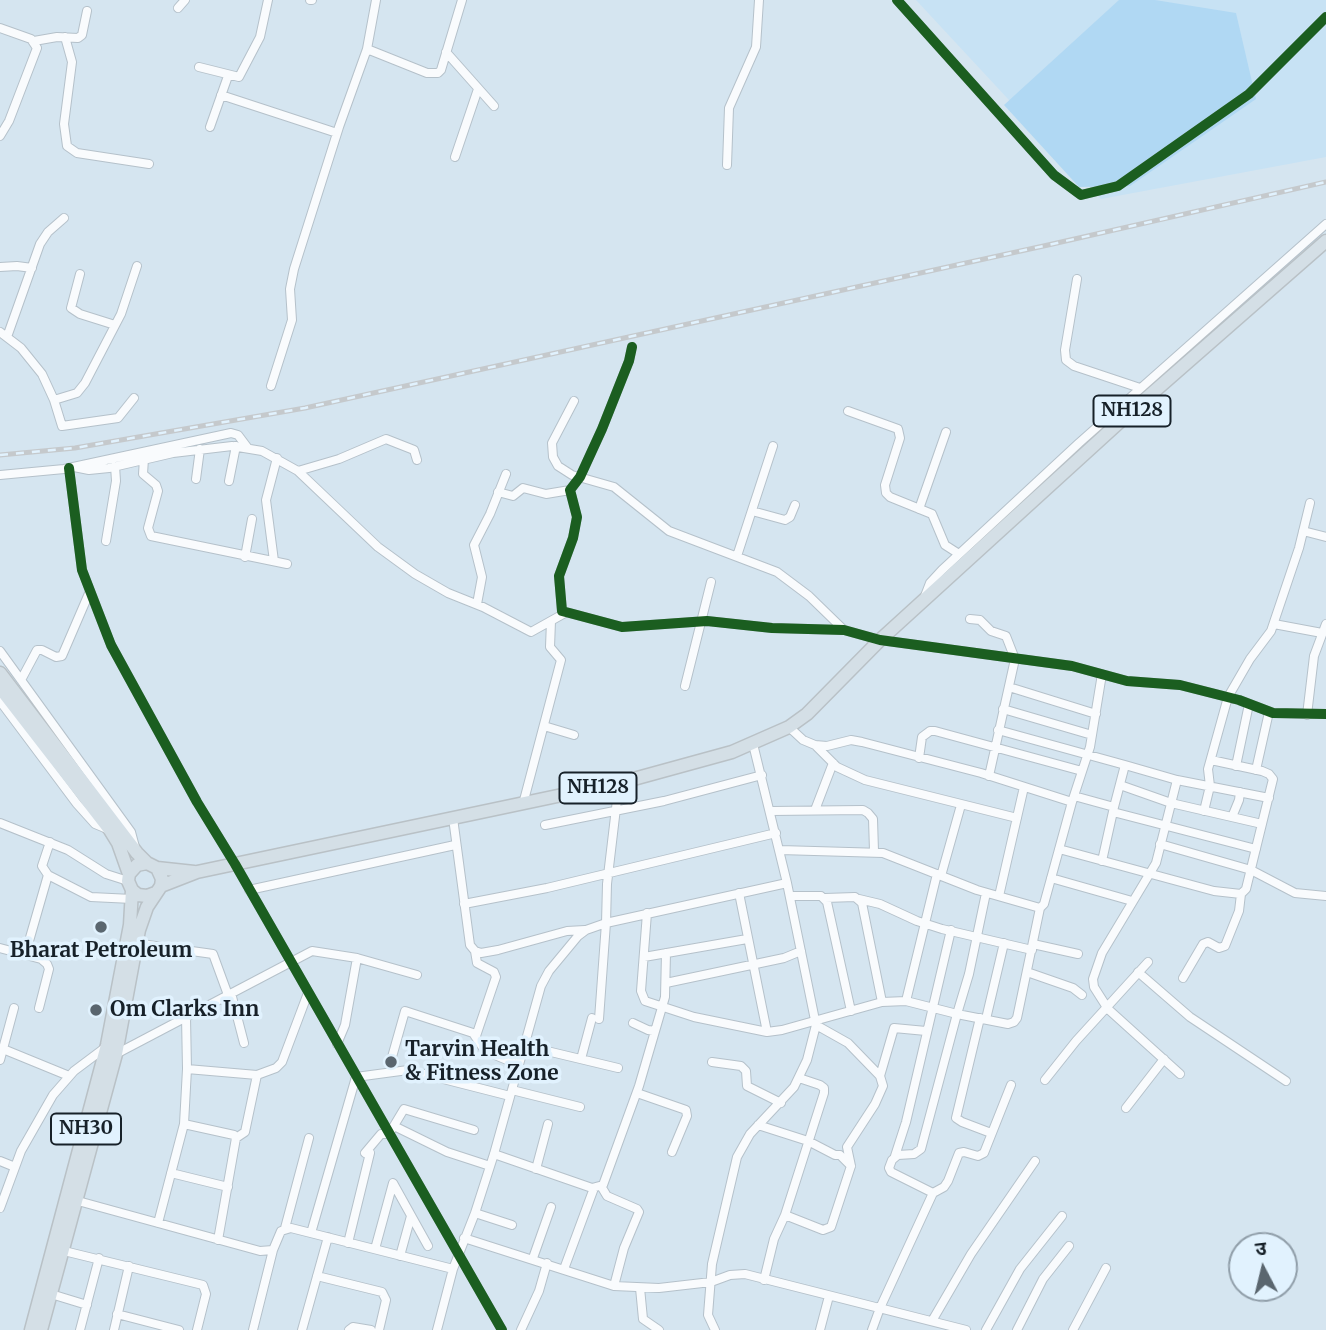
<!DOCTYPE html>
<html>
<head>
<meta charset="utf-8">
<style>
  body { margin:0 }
  #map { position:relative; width:1326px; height:1330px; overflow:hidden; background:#d5e5f0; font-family:Merriweather,"Noto Sans Devanagari",serif }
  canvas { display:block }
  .north { position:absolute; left:1228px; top:1232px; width:70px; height:70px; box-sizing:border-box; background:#e1f2fe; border:2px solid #909ea9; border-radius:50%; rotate:353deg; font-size:19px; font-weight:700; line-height:28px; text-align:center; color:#172129 }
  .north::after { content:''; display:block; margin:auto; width:24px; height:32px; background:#5a666f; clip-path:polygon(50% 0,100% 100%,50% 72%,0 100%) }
</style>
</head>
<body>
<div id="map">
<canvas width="1326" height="1330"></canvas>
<div class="north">उ</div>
</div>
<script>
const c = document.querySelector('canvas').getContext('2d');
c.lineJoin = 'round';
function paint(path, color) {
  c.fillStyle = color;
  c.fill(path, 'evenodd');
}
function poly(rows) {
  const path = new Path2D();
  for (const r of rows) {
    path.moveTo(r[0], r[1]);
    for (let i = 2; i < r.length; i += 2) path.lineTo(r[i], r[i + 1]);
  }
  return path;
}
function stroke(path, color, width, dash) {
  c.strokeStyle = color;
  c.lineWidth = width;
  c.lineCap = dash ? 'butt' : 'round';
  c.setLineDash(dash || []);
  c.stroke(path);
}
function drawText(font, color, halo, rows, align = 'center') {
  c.font = font + ' Merriweather,serif';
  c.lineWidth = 7;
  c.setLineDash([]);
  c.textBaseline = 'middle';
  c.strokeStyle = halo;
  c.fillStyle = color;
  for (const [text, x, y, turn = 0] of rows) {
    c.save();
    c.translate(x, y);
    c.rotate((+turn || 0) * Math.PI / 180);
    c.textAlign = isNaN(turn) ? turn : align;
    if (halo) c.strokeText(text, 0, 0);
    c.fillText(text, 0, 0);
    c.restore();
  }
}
const built = poly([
  [916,0,1326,0,1326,157,1101,199]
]);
const green = poly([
  [1119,0,1155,0,1236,13,1256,99,1130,186,1079,187,1004,105]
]);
const minor = poly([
  [310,0,312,0],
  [897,0,1054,175,1081,195,1118,186,1249,94,1326,17],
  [178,8,185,0],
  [0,28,31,39,37,48,9,121,0,136],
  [65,37,72,62,64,124,67,146,77,153,149,164],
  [34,41,57,37,78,38,82,35,87,11],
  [367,49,427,73,438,73,441,70,462,0],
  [446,52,494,106],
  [199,67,239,77,260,37,268,0],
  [221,95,337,133],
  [210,127,228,76],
  [455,157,478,89],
  [727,165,729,108,756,47,759,0],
  [0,267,17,266,32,268],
  [80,274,71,308,80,314,115,325],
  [1077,279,1065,350,1066,360,1074,366,1140,388],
  [0,332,21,348,42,374,54,400,62,426,118,418,134,398],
  [7,337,40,244,48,232,64,218],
  [632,347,629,361,602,429,580,477,570,490,577,517,573,538,559,576,562,611,622,627,707,621,772,628,844,630,880,640,1072,666,1127,681,1180,685,1239,700,1273,713,1326,714],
  [271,386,292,320,290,289,294,269,339,127,367,49,376,0],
  [54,400,77,393,85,383,121,314,137,266],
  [574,401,552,443,553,457,558,466,572,475,614,487,669,531,777,572,809,596,844,630],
  [848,411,898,429,900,438,885,485,886,493,890,497,932,514,945,545,959,554],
  [144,459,143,474,156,485,158,491,148,528,151,536,287,564],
  [74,467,89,470,109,468,173,453,232,446,262,451,298,471,378,547,415,574,448,593,483,607,531,632,565,613],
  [69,468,82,570,111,645,197,802,235,864,502,1330],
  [298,471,339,459,386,439,414,450,417,460],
  [0,475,64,469,231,433,238,435,247,447],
  [196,479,200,449],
  [229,481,236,446],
  [498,492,513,496,523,488,546,494,570,490],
  [919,509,946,432],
  [752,511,785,520,790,517,795,505],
  [1303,531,1326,537],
  [106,541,116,481,115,466],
  [737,556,773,446],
  [245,557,252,519],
  [274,561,266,500,277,458],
  [925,596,930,583,942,570,1079,443,1326,224],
  [477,604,482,577,474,545,490,514,506,474],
  [970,619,980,620,991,631,1006,636,1015,659,989,776],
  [1274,624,1322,633],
  [0,651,131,832,135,847],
  [21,680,37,650,42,650,56,657,62,656,90,591],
  [685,686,711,582],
  [1009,687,1096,714],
  [0,701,77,804,95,824,107,829],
  [1003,709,1092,735],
  [1307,715,1314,656,1326,624],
  [544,726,574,735],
  [789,727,803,740,815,745,827,746,851,740,862,742,981,773,1072,802,1090,747,1102,674],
  [998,730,1125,765],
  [815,745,837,767,865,780,1017,818],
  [919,758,922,737,930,731,935,731,1082,771],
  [1236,766,1249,704],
  [1256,770,1269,712],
  [1177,780,1156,863,1102,953,1093,979,1094,987,1108,1009,1180,1074],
  [1120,785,1171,803,1262,824],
  [1074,796,1114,807,1102,861],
  [523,804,561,660,550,647,551,621],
  [1114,807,1125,765,1177,780,1269,798],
  [815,810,833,763],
  [771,811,863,810,868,813,873,819,874,851],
  [1204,811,1210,786,1208,769,1228,697,1250,659,1271,631,1299,548,1310,503],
  [1113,812,1256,849],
  [1232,817,1239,800,1240,792],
  [453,818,470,945,475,951,481,953,498,950,567,931,585,930],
  [0,823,68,850,106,874,128,881],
  [545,825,664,801,762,775],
  [50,842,42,866,48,875,91,897,132,899],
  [1160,844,1251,870,1295,893,1326,896],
  [1059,849,1214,891,1241,894,1246,889,1273,779,1269,774,1262,771,1211,760],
  [780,850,883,853,977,890,1040,908,1044,904,1072,802],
  [941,876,961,805],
  [1051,878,1132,901],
  [249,890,455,845],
  [739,893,767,1032],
  [790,896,821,896,827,902,851,1011],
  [999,896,1024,787],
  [825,898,855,897,862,903,882,1002],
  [859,899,880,904,917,921,942,929,1032,950],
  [464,904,547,888,776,833],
  [647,913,641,991,645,1001,694,1017,767,1032,782,1030,882,1002,906,1001,957,1014,969,974,986,893],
  [134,943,213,954,228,995],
  [1033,944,1078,954],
  [0,948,41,959,47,964,49,969,39,1008],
  [475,951,477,963,494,972,496,977,476,1036],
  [25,955,48,875],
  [644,957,747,939],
  [1027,972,1073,988,1082,995],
  [1138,972,1190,1017,1286,1081],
  [1183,978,1203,944,1208,942,1219,948,1225,946,1239,911,1241,894],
  [666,983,784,958,801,951],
  [231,993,244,1043],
  [906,1001,937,874],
  [980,1018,956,1118,962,1122,991,1133],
  [599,1019,606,923,787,883,753,744],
  [986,1019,1004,943],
  [633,1023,648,1030,655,1031],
  [337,1044,345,1025,357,958],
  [526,1046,618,1068],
  [3,1049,69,1076],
  [116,1054,312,951,357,958,417,975],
  [392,1057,405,1011,473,1033,485,1051,519,1065],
  [581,1059,592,1018],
  [0,1060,14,1008],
  [712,1062,741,1066,746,1071,747,1086,781,1103],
  [187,1069,257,1075,276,1068,282,1062,308,993],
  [880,1076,894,1028,926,1031],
  [1045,1080,1076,1041,1148,962],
  [512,1090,580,1107],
  [637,1093,686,1110,687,1116,672,1152],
  [1126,1108,1164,1059],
  [184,1124,234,1135,236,1138,218,1240],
  [758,1125,808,1141,835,1155,840,1155,851,1166],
  [394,1126,447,1152,490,1166],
  [236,1138,245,1132,257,1075],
  [365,1153,381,1134,389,1134,404,1109,474,1130],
  [494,1154,592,1188,603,1185,639,1086,665,997,666,953],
  [895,1156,906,1122,951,930],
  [0,1161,15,1167],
  [536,1169,548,1124],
  [171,1173,228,1187],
  [601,1186,607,1196,637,1209,639,1212,624,1248,614,1286],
  [933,1193,891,1172,889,1168,892,1160,898,1155,914,1154,921,1149,957,1014,1008,1024,1014,1022,1017,1018,1040,908],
  [78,1201,260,1251,273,1250,281,1231,291,1228,453,1269],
  [0,1208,21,1151,53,1095,74,1071,106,1047],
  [475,1213,512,1225],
  [785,1215,823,1230,831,1227,851,1166,847,1147,875,1104,883,1086,880,1076,848,1043,816,1025],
  [158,1223,184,1124,187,1069,186,1017],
  [285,1228,309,1138],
  [311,1233,356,1077,408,1070,510,1096],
  [464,1238,614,1286,659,1288,711,1282,730,1275,745,1274,966,1330],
  [348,1243,370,1153],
  [375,1249,393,1183,428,1246],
  [64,1251,203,1285,206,1294,197,1330],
  [400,1256,411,1216],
  [533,1258,551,1207],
  [564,1269,594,1188],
  [317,1276,382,1292,386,1300,379,1330],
  [764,1280,774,1239,785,1215,824,1093,824,1088,820,1085,799,1078],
  [640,1288,643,1319,659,1330],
  [51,1294,87,1305],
  [117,1314,179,1330],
  [932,1321,971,1254,1035,1161],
  [80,1330,99,1258],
  [114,1330,129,1266],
  [253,1330,273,1250],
  [302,1330,328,1237],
  [349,1330,353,1327,371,1330],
  [437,1330,453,1269,475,1213,494,1154,541,986,549,971,578,936,586,930,606,923,607,884,619,783],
  [521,1330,539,1291,547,1263],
  [715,1330,708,1315,712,1264,737,1157,750,1134,794,1087,807,1060,816,1025,787,883],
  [820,1330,829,1296],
  [872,1330,880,1308,933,1193,944,1187,948,1181,959,1153,964,1152,978,1156,984,1153,1011,1085],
  [986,1330,1020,1269,1062,1216],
  [1017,1330,1043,1279,1069,1246],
  [1073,1330,1106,1268]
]);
const highway = poly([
  [0,673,137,853,147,863],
  [0,688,110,830,118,843,129,874],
  [157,868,194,872],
  [161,886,197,872,619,783,732,752,789,727,807,714,880,640,1125,417,1326,241],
  [31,1330,107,1045,130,925,132,890],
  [41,1330,116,1054,139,930,147,907,161,886,162,879,157,868,147,863,137,865,129,874,128,881,132,890,138,895,147,896,155,893]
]);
const rail = poly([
  [0,455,75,448,305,408,1048,245,1326,182]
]);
const cycleway = poly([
  [897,0,1054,175,1081,195,1118,186,1249,94,1326,17],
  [632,347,629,361,602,429,580,477,570,490,577,517,573,538,559,576,562,611,622,627,707,621,772,628,844,630,880,640,1072,666,1127,681,1180,685,1239,700,1273,713,1326,714],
  [69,468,82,570,111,645,197,802,235,864,502,1330]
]);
const markers = [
  [101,927,7,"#5a666f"],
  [96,1010,7,"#5a666f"],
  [391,1062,7,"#5a666f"]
];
const shields = [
  [1132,411,77],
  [598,788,77],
  [86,1129,70]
];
const shieldNames = [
  ["NH128",1132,411],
  ["NH128",598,788],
  ["NH30",86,1129]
];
const poiNames = [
  ["Bharat Petroleum",101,951,"center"],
  ["Om Clarks Inn",110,1010],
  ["Tarvin Health",405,1050],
  ["& Fitness Zone",405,1074]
];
paint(built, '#c7e2f4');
paint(green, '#b0d8f3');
stroke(minor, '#b5c1ca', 10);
stroke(highway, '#b9c1c6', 15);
stroke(minor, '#f9fbfd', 8);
stroke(highway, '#d4dfe6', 12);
stroke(rail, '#c5c9cc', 5);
stroke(rail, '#e1f2fe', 2.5, [8]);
stroke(cycleway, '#1b5e20', 10);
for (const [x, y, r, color] of markers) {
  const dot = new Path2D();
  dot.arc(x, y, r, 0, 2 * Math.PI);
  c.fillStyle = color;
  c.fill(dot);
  stroke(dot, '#e1f2fe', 2.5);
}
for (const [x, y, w] of shields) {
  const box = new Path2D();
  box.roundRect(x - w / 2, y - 15.5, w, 31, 5);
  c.fillStyle = '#e1f2fe';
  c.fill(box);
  stroke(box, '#172129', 2);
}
drawText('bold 19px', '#172129', null, shieldNames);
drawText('bold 21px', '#172129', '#e1f2fe', poiNames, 'left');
</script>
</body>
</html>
